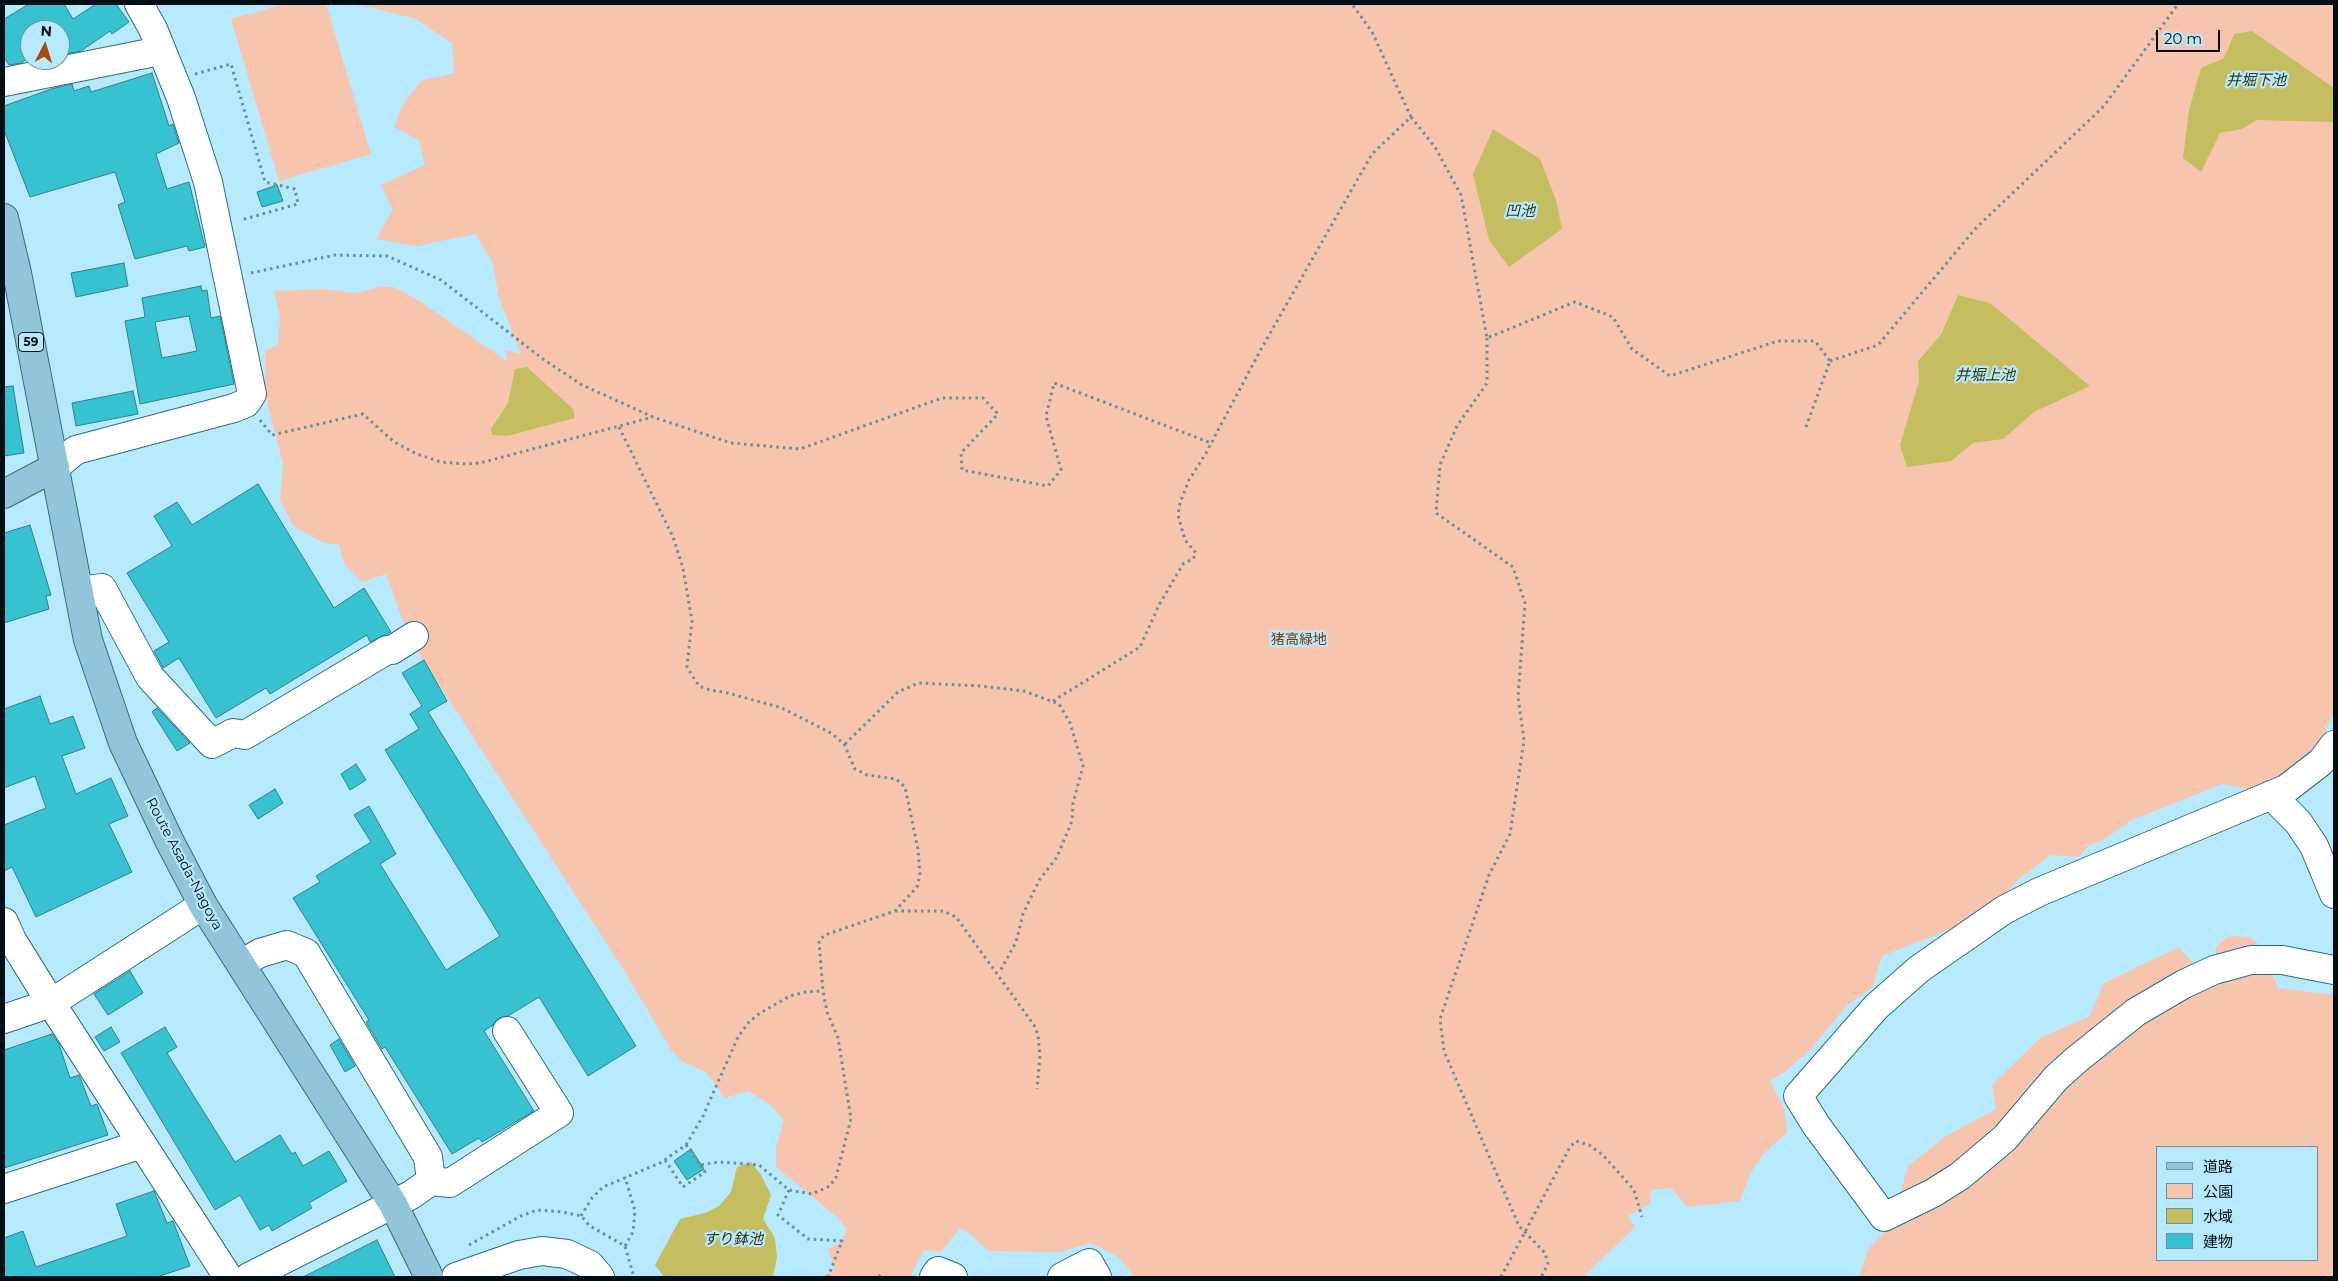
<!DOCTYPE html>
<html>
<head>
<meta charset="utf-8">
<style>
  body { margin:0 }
  #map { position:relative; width:2338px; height:1281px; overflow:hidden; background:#b8eaff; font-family:Montserrat,"Noto Sans JP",sans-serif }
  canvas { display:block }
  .frame { position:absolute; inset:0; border:5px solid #000e15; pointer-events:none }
  .legend { position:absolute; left:2156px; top:1146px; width:162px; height:115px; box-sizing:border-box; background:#b8eaff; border:1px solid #6e92a1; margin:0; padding:6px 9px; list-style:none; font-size:15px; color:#000e15 }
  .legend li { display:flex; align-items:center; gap:10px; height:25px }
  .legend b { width:25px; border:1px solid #6e92a1 }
  .north { position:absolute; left:20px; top:20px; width:50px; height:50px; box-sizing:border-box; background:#b8eaff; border:1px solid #6e92a1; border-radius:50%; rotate:5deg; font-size:14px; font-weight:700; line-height:20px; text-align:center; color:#000e15 }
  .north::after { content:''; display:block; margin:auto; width:18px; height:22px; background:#ab490d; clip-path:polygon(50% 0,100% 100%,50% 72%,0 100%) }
  .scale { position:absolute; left:2156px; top:30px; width:64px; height:22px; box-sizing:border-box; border:2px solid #000e15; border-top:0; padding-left:6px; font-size:15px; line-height:18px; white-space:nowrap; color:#000e15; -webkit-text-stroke:4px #b8eaff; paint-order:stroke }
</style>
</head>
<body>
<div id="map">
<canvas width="2338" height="1281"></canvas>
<div class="frame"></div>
<ul class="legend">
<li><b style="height:6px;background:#91c5d9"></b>道路</li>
<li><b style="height:14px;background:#f7c5ae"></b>公園</li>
<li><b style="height:14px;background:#c4be60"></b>水域</li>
<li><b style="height:14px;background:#36c2d1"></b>建物</li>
</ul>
<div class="north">N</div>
<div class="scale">20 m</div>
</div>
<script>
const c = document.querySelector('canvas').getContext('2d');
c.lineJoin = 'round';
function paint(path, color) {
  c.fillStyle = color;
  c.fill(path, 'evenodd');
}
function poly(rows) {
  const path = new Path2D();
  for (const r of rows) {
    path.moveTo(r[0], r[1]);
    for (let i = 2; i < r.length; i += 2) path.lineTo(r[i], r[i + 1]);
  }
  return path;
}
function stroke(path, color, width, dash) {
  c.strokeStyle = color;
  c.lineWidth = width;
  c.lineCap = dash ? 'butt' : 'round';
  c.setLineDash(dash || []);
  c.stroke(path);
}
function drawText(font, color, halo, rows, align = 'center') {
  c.font = font + ' Montserrat,"Noto Sans JP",sans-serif';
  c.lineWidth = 4.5;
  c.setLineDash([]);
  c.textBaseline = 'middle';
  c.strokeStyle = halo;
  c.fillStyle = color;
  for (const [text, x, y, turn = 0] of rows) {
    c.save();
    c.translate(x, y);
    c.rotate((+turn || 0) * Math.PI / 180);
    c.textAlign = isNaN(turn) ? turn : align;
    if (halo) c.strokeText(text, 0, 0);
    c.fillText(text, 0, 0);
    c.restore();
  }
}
const green = poly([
  [284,4,326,4,371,154,279,181,231,19],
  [357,4,2334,4,2334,710,2321,741,2282,778,2258,791,2222,784,2130,821,2105,839,2088,846,2079,857,2051,855,2020,878,2000,900,1961,925,1882,956,1872,988,1847,1005,1810,1050,1786,1071,1770,1081,1785,1110,1787,1133,1764,1153,1750,1174,1740,1201,1687,1207,1671,1188,1651,1190,1650,1204,1628,1216,1635,1227,1583,1277,1135,1277,1118,1257,1091,1243,1060,1252,989,1251,968,1233,960,1228,941,1252,924,1250,910,1277,821,1277,835,1269,828,1249,841,1242,847,1229,837,1217,776,1167,776,1147,784,1120,769,1104,748,1091,725,1098,706,1072,683,1062,671,1050,625,972,409,638,386,574,362,582,344,564,339,545,322,542,293,526,280,500,283,464,265,394,265,351,278,344,280,317,274,291,322,289,357,293,380,287,394,287,421,302,508,362,505,350,521,354,499,298,493,264,476,234,416,246,376,239,393,210,381,185,425,165,419,140,394,127,402,106,421,81,454,73,452,43,416,19],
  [2229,936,2250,937,2261,946,2278,988,2334,995,2334,1277,1859,1277,1868,1249,1891,1226,1908,1166,1946,1136,1996,1109,1992,1085,2041,1037,2089,1017,2104,983,2179,947,2203,975,2221,970,2215,948],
  [2157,1147,2317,1147,2317,1260,2157,1260]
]);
const water = poly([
  [2252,31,2334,88,2334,122,2257,120,2242,129,2220,133,2201,172,2183,158,2189,110,2201,68,2224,58,2234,34],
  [1493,129,1540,159,1556,200,1562,229,1509,267,1489,240,1473,174],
  [1958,295,1990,303,2090,386,2034,412,2003,439,1973,443,1951,461,1907,467,1900,445,1919,381,1918,361,1941,335],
  [527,367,573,409,575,418,507,436,492,435,491,429,508,403,515,369],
  [751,1162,761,1175,771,1195,763,1219,775,1238,777,1257,773,1277,664,1277,655,1265,680,1219,705,1213,719,1206,731,1192,737,1167]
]);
const building = poly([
  [29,4,64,4,73,19,96,4,116,4,129,22,112,34,110,31,81,51,60,55,60,30,30,30,30,57,21,63,9,65,4,57,4,19,29,4],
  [152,73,169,126,173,124,179,143,156,154,167,189,189,182,205,247,189,251,187,246,135,259,118,205,125,202,115,172,30,197,4,130,4,106,51,89,72,84,74,91,89,86,91,92,152,73],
  [277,185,283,201,262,207,257,192,277,185],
  [124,263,128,286,76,297,71,273,124,263],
  [201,286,202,291,207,290,211,318,220,316,234,384,140,404,125,321,145,317,142,298,201,286],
  [189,316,197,351,162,358,155,322,189,316],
  [13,386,24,453,4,456,4,387,13,386],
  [133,391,138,414,76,426,72,403,133,391],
  [258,484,334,608,364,588,391,632,370,642,367,635,270,694,266,688,216,718,179,658,163,668,154,651,169,642,127,573,172,546,154,516,177,502,192,525,258,484],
  [30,525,51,595,46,596,49,609,4,623,4,533,30,525],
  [424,660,447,701,428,712,636,1046,588,1076,539,997,508,1016,499,1018,493,1025,484,1031,534,1111,482,1142,479,1138,452,1154,385,1047,382,1049,366,1022,369,1020,293,898,320,882,316,876,371,842,354,815,369,806,396,854,380,864,446,970,500,936,385,750,419,729,410,714,422,706,402,673,424,660],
  [40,696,50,724,73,716,85,748,62,756,76,794,111,778,128,816,109,824,132,872,36,917,12,867,4,871,4,825,46,808,35,776,4,788,4,709,40,696],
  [157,708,190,743,177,751,152,712,157,708],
  [356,764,366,780,350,790,341,774,356,764],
  [275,789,283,803,258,819,249,805,275,789],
  [130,971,143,993,108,1015,94,994,130,971],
  [111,1027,120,1042,104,1051,95,1037,111,1027],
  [165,1027,177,1047,167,1053,235,1162,280,1135,292,1154,295,1152,303,1166,329,1151,347,1181,309,1203,312,1208,272,1231,269,1225,260,1230,240,1195,215,1210,121,1053,165,1027],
  [52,1034,59,1044,70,1078,79,1075,91,1106,97,1104,108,1135,4,1168,4,1050,52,1034],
  [339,1039,355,1066,345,1072,330,1045,339,1039],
  [691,1149,704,1169,687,1180,674,1161,691,1149],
  [154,1191,167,1223,173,1221,190,1266,157,1277,4,1277,4,1238,23,1231,36,1267,127,1236,116,1204,154,1191],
  [377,1240,395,1277,303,1277,377,1240]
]);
const path = poly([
  [195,74,231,64,265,182,295,189,298,204,241,220],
  [1411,117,1435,147,1461,195,1487,338,1575,302,1613,317,1632,349,1670,376,1778,341,1815,341,1830,361],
  [251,273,335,255,387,256,441,280,543,359,582,385,653,417,731,443,800,449,942,398,983,398,998,414,961,453,962,470,1048,486,1061,470,1046,416,1054,383,1211,443],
  [1487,338,1487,383,1457,426,1440,465,1436,513,1513,567,1525,603,1518,697,1524,740,1510,834,1489,875,1440,1019,1444,1051,1519,1226,1545,1253,1548,1264,1541,1277],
  [1830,361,1878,345,1976,228,2104,106,2178,4],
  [260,420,272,435,363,414,394,442,417,454,441,462,466,464,480,463,653,417],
  [1806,427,1830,361],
  [1053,701,1140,647,1159,605,1177,574,1184,563,1193,559,1196,553,1185,540,1178,515,1180,503,1189,480,1206,453,1260,351,1372,154,1411,117,1372,32,1352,4],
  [845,744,898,692,918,683,981,686,1024,691,1059,704,1070,723,1083,766,1073,803,1072,821,1057,857,1040,879,1032,895,1023,914,1016,942,999,973],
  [895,911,943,911,956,917,1034,1025,1038,1035,1040,1056,1037,1089],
  [686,1145,703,1116,738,1037,749,1022,760,1013,790,996,806,992,823,991],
  [665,1160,683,1187,705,1172,700,1165],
  [789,1190,778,1215,808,1239,842,1241,828,1277],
  [581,1216,592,1198,603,1187,660,1163,686,1145,700,1165,719,1162,759,1165,789,1190,812,1194,830,1186,836,1177,851,1119,838,1038,827,1012,823,991,819,941,825,935,895,911,917,887,920,875,918,849,905,787,896,779,867,775,855,769,844,744,831,733,782,708,728,693,710,690,699,686,695,680,687,667,692,621,683,568,673,537,619,427],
  [469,1245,521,1216,537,1210,563,1212,581,1216,590,1226,625,1246,634,1277],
  [625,1246,633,1232,635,1211,625,1177],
  [879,1277,883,1272],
  [1501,1277,1570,1147,1576,1141,1589,1145,1603,1155,1634,1190,1642,1217]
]);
const minor = poly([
  [4,82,160,51],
  [55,467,76,450,234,408,246,403,252,394,208,182,181,98,153,29,139,4],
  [79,591,102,588,150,677,212,744,233,733,245,735,387,650,392,650,414,636],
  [2334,745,2321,762,2286,789,2039,892,2004,910,1919,969,1876,1007,1798,1096,1816,1125,1884,1217,1933,1193,1960,1176,2005,1138,2056,1078,2076,1060,2136,1012,2184,984,2214,970,2251,960,2282,960,2334,970],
  [2271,795,2298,822,2314,846,2334,894],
  [4,922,12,940,51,1003,228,1277],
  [241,964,260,953,287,945,306,953,428,1157,431,1181,411,1195,249,1277],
  [4,1019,51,1003,203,905],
  [431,1181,450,1183,559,1113,507,1031],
  [4,1189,142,1144],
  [456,1277,519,1255,542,1251,567,1254,590,1265,600,1277],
  [934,1277,938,1271,953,1277],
  [1062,1277,1089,1263,1097,1277]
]);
const major = poly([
  [4,218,17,273,88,640,123,743,169,840,203,905,393,1204,429,1277],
  [4,494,55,467]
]);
const shields = [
  [31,342,25]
];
const shieldNames = [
  ["59",31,342]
];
const parkNames = [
  ["猪高緑地",1299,640]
];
const streetNames = [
  ["Route Asada-Nagoya",184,864,62]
];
const waterNames = [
  ["井堀下池",2256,81],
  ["凹池",1520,212],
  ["井堀上池",1985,376],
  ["すり鉢池",733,1240]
];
paint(green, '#f7c5ae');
paint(water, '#c4be60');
paint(building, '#36c2d1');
stroke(building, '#2f818a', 1);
stroke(minor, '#296f88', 30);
stroke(major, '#2e6c84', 30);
stroke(path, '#6a8d9c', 3, [2.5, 4]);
stroke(minor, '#fff', 28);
stroke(major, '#91c5d9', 28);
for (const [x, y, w] of shields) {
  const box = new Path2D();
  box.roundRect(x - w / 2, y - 9.5, w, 19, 4);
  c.fillStyle = '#b8eaff';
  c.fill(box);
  stroke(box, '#000e15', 1);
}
drawText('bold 12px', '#000e15', null, shieldNames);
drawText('14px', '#813507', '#b8eaff', parkNames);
drawText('14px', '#000e15', '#b8eaff', streetNames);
drawText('italic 15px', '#37340b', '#b8eaff', waterNames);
</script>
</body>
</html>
